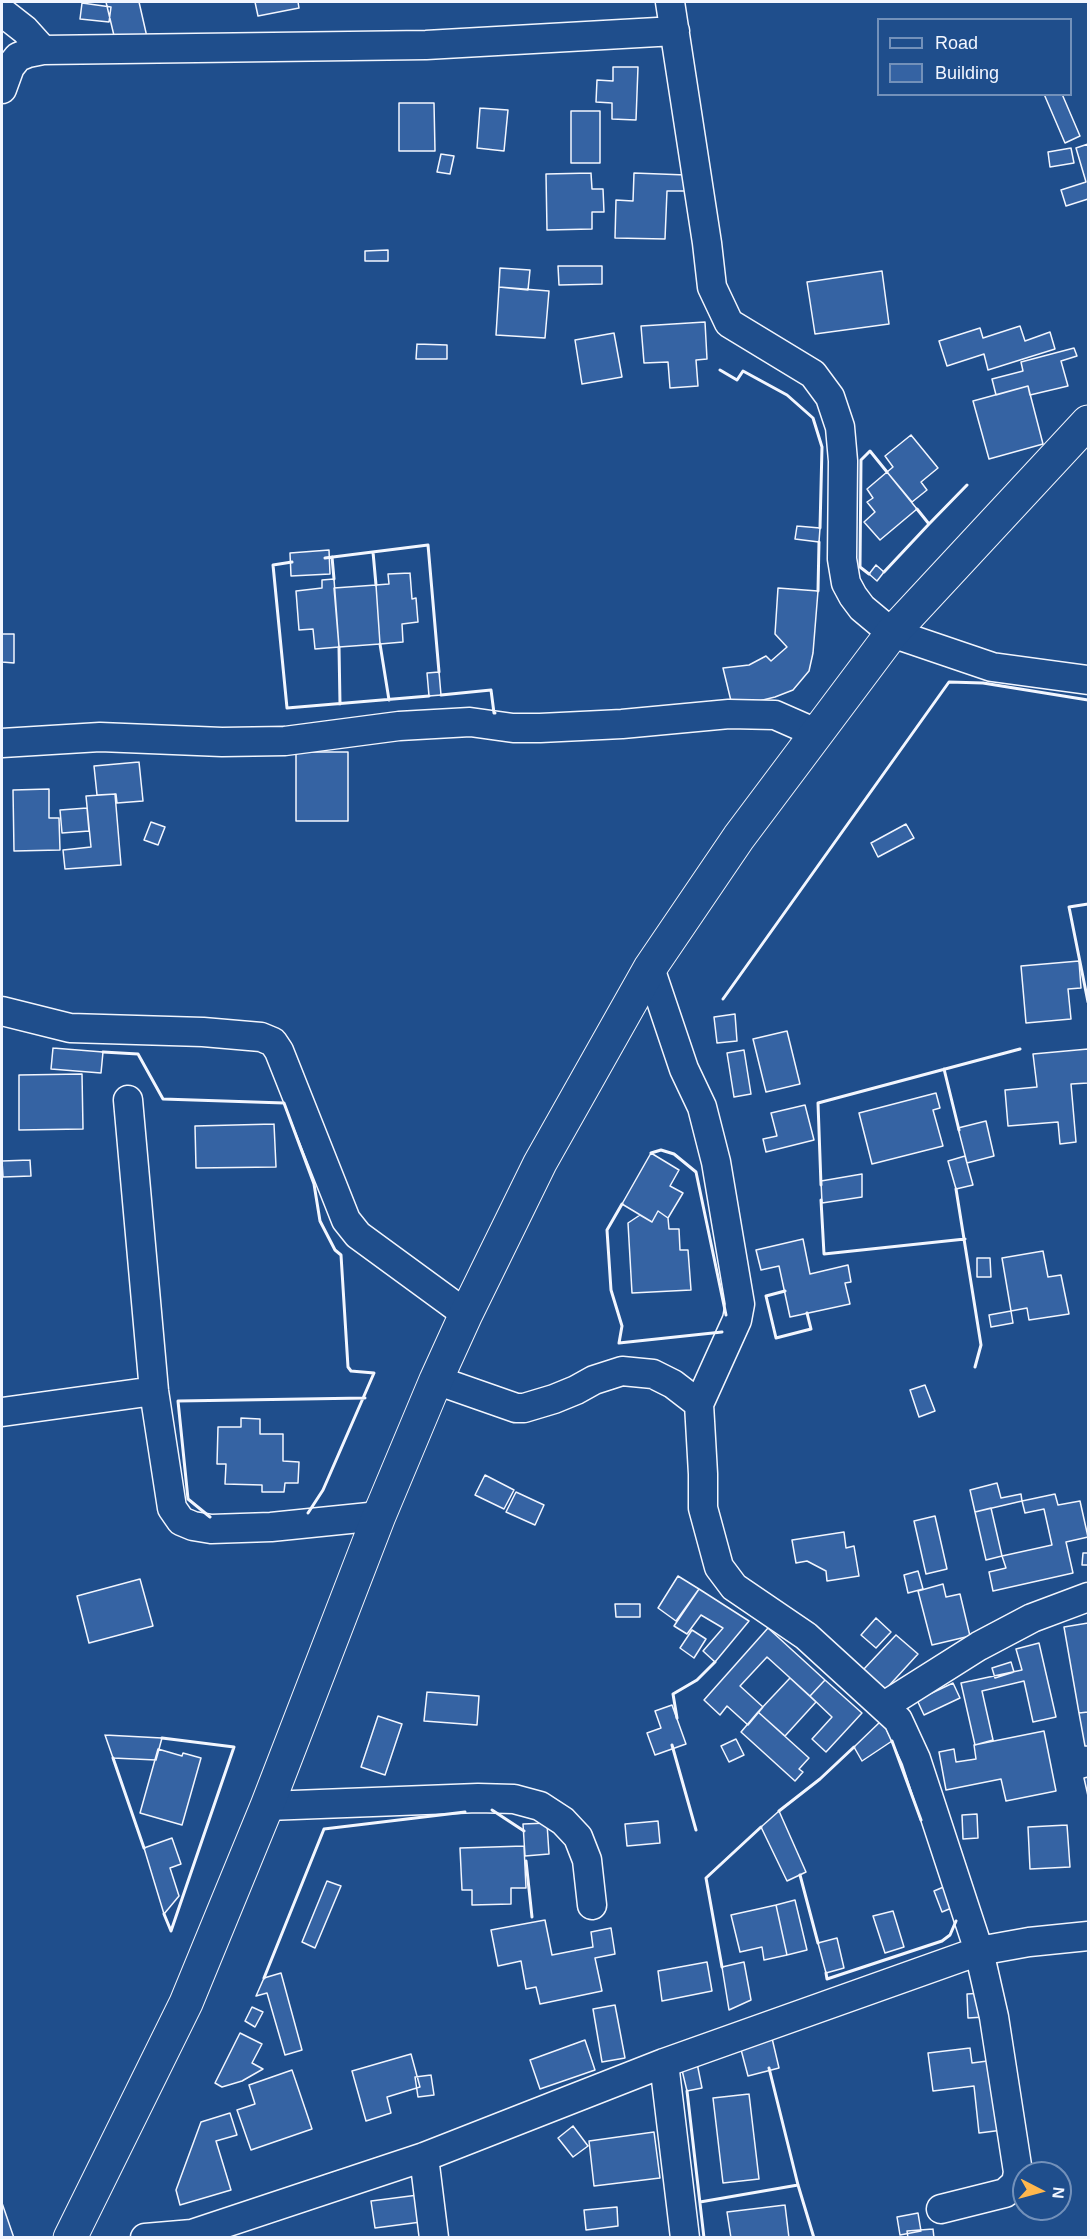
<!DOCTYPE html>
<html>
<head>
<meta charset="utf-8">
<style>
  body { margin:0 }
  #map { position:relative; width:1090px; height:2239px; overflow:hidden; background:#1f4e8c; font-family:Helvetica,sans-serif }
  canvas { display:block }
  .frame { position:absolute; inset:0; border:3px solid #f2f6ff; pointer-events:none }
  .legend { position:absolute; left:877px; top:18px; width:195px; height:78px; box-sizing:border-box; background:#1f4e8c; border:2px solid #7391ba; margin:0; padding:8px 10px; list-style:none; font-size:18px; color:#f2f6ff }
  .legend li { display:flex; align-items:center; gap:12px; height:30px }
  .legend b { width:30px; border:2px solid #7391ba }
  .north { position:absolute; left:1012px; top:2161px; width:60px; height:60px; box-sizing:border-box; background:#1f4e8c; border:2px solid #7391ba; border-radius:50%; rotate:96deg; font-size:16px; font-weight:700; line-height:24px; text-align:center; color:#f2f6ff }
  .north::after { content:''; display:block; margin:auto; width:21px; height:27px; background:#ffb74d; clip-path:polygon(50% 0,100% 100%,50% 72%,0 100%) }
</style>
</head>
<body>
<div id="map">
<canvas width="1090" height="2239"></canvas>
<div class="frame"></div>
<ul class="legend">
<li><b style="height:8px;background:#1f4e8c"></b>Road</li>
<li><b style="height:16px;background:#3563a3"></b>Building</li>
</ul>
<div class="north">N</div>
</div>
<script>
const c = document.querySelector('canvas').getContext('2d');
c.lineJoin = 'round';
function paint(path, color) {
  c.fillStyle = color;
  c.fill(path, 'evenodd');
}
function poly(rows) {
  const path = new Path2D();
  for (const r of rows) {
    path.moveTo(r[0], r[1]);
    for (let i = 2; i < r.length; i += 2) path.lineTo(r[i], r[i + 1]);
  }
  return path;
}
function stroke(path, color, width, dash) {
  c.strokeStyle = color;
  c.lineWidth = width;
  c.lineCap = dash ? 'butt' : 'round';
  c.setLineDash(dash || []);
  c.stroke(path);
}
const building = poly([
  [106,2,139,2,147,37,116,44,106,2],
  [255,2,298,2,299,8,258,16,255,2],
  [82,3,111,7,109,22,80,19,82,3],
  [613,67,638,67,636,120,612,119,612,103,596,102,597,80,613,81,613,67],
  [1044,94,1062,94,1080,136,1065,143,1044,94],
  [399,103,434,103,435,151,399,151,399,103],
  [480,108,508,110,504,151,477,148,480,108],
  [571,111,600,111,600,163,571,163,571,111],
  [1088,144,1088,199,1066,206,1061,190,1086,182,1076,148,1088,144],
  [1071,148,1074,163,1050,167,1048,152,1071,148],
  [441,154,454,156,450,174,437,172,441,154],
  [591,173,592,189,603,189,604,212,592,212,592,229,547,230,546,174,591,173],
  [634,173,686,175,685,191,667,191,665,239,615,238,616,200,633,201,634,173],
  [388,250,388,261,365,261,365,251,388,250],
  [558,266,602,266,602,284,559,285,558,266],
  [500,268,530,270,528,290,499,287,500,268],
  [882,271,889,324,815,334,807,282,882,271],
  [499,287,549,291,545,338,496,335,499,287],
  [705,322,707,359,696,360,698,386,670,388,668,362,644,363,641,326,705,322],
  [1020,326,1025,341,1050,332,1055,349,988,370,984,354,947,366,939,341,980,328,983,338,1020,326],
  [614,333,622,377,582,384,575,340,614,333],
  [417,344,447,345,447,359,416,359,417,344],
  [1074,348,1077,356,1061,361,1068,386,1030,395,1028,386,996,395,992,379,1023,371,1021,362,1074,348],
  [1028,386,1043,444,989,459,973,401,1028,386],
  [911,435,938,468,921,482,927,490,912,502,887,472,893,467,885,456,911,435],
  [887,472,917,509,880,540,864,522,875,512,867,502,873,498,867,489,887,472],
  [797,526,820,528,819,542,795,539,797,526],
  [329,550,330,574,291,576,290,553,329,550],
  [876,565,884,572,877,581,869,574,876,565],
  [410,573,412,599,416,598,418,622,402,624,403,642,380,644,376,585,389,584,388,574,410,573],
  [334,579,339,647,315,649,313,629,299,630,296,591,322,588,322,580,334,579],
  [376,585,380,644,339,647,334,588,376,585],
  [778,588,818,591,813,653,809,671,793,690,775,697,755,702,731,701,723,668,749,665,766,656,771,661,787,647,775,634,778,588],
  [2,634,14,634,14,663,2,662,2,634],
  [439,672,441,695,429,696,427,673,439,672],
  [296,752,348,752,348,821,296,821,296,752],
  [139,762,143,801,117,803,116,794,97,795,94,766,139,762],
  [49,789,49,818,59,818,60,850,14,851,13,790,49,789],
  [115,794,121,865,65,869,63,850,91,847,86,796,115,794],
  [87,808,89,831,62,833,60,810,87,808],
  [151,822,165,827,158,845,144,840,151,822],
  [906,824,914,838,878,857,871,843,906,824],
  [1079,961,1081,988,1068,989,1071,1019,1026,1023,1021,966,1079,961],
  [735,1014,737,1041,717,1043,714,1017,735,1014],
  [787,1031,800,1084,766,1092,753,1039,787,1031],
  [53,1048,103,1052,101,1073,51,1069,53,1048],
  [1088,1049,1088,1083,1071,1084,1076,1142,1060,1144,1058,1122,1008,1126,1005,1090,1037,1087,1033,1054,1088,1049],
  [744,1050,751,1094,734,1097,727,1053,744,1050],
  [82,1074,83,1129,19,1130,19,1075,82,1074],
  [936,1093,940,1108,933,1110,943,1146,872,1164,859,1113,936,1093],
  [805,1105,814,1140,766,1152,763,1139,777,1136,771,1113,805,1105],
  [986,1121,994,1156,967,1163,958,1128,986,1121],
  [274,1124,276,1167,196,1168,195,1126,274,1124],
  [651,1153,679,1170,670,1186,683,1193,668,1218,658,1211,652,1222,622,1204,651,1153],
  [965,1156,973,1185,956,1189,948,1161,965,1156],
  [30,1160,31,1176,3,1177,2,1161,30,1160],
  [862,1174,862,1197,822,1203,821,1181,862,1174],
  [658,1211,668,1218,669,1229,679,1229,680,1250,688,1250,691,1290,632,1293,628,1223,640,1215,652,1222,658,1211],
  [803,1239,810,1274,848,1265,851,1282,845,1283,850,1304,790,1317,779,1266,761,1270,756,1250,803,1239],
  [1043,1251,1048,1277,1061,1275,1069,1314,1029,1320,1027,1308,1011,1311,1002,1258,1043,1251],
  [977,1258,990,1258,991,1277,977,1277,977,1258],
  [1011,1311,1013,1323,991,1327,989,1315,1011,1311],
  [925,1385,935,1411,919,1417,910,1390,925,1385],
  [241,1418,260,1419,260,1434,283,1434,283,1461,299,1462,298,1483,285,1483,284,1492,262,1492,262,1485,225,1484,226,1464,217,1464,218,1427,241,1427,241,1418],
  [485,1475,514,1490,504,1509,475,1495,485,1475],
  [997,1483,1001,1498,1021,1494,1022,1501,975,1512,970,1490,997,1483],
  [516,1492,544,1505,535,1525,506,1512,516,1492],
  [1055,1494,1058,1505,1080,1501,1088,1537,1066,1542,1073,1573,993,1591,989,1572,1006,1568,1002,1556,1052,1545,1044,1509,1025,1513,1022,1501,1055,1494],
  [991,1508,1002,1556,986,1560,975,1512,991,1508],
  [935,1516,947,1569,926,1574,914,1521,935,1516],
  [844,1532,846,1548,854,1546,859,1576,827,1581,826,1571,807,1561,796,1563,792,1540,844,1532],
  [1083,1553,1088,1553,1088,1565,1082,1565,1083,1553],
  [918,1571,923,1589,908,1593,904,1575,918,1571],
  [678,1576,699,1589,676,1621,658,1608,678,1576],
  [140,1579,153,1626,89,1643,77,1596,140,1579],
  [943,1584,946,1597,960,1594,970,1636,932,1645,918,1591,943,1584],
  [699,1589,749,1621,715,1662,703,1651,723,1628,701,1615,687,1634,674,1626,699,1589],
  [615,1604,640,1604,640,1617,616,1617,615,1604],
  [876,1618,891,1632,876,1648,861,1635,876,1618],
  [1088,1623,1088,1712,1079,1713,1064,1627,1088,1623],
  [768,1628,825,1680,810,1696,767,1657,740,1686,763,1707,748,1725,727,1706,720,1715,704,1700,768,1628],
  [692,1630,706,1639,694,1658,680,1648,692,1630],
  [896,1635,918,1654,885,1690,863,1670,896,1635],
  [1039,1643,1056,1717,1033,1722,1024,1681,982,1691,993,1740,975,1745,961,1683,1022,1670,1016,1649,1039,1643],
  [1011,1662,1014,1672,995,1678,992,1668,1011,1662],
  [790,1678,816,1702,785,1736,758,1712,790,1678],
  [825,1680,862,1713,826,1752,812,1739,832,1717,810,1696,825,1680],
  [953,1683,960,1698,924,1715,917,1700,953,1683],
  [427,1692,479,1696,477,1725,424,1721,427,1692],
  [672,1705,686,1744,655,1755,647,1733,661,1728,655,1711,672,1705],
  [758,1712,809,1758,799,1769,803,1772,795,1781,741,1732,758,1712],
  [1088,1712,1088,1746,1085,1746,1079,1713,1088,1712],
  [378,1716,402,1724,385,1775,361,1767,378,1716],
  [882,1720,892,1741,862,1761,854,1747,882,1720],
  [1044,1731,1056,1791,1006,1801,1001,1779,946,1790,939,1752,954,1749,956,1762,976,1759,974,1745,1044,1731],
  [105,1735,162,1738,156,1760,113,1758,105,1735],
  [736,1739,744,1755,729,1762,721,1746,736,1739],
  [158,1749,182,1756,183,1753,201,1758,182,1825,140,1813,158,1749],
  [1088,1777,1088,1796,1084,1778,1088,1777],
  [779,1811,806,1872,787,1881,761,1827,779,1811],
  [977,1814,978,1838,963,1839,962,1815,977,1814],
  [658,1821,660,1843,627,1846,625,1824,658,1821],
  [547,1823,549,1854,525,1856,523,1824,547,1823],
  [1067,1825,1070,1867,1030,1869,1028,1827,1067,1825],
  [172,1838,181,1864,170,1868,179,1896,164,1914,144,1848,172,1838],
  [524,1846,526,1888,511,1888,511,1904,472,1905,472,1890,462,1890,460,1848,524,1846],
  [327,1881,341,1886,315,1948,302,1942,327,1881],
  [946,1886,954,1907,942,1912,934,1891,946,1886],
  [795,1900,807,1950,787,1955,776,1905,795,1900],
  [776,1905,787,1955,764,1960,762,1947,740,1952,731,1915,776,1905],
  [893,1911,904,1947,885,1953,873,1916,893,1911],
  [545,1920,552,1955,593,1947,591,1932,611,1928,615,1954,595,1958,602,1991,540,2004,536,1987,526,1989,521,1961,498,1966,491,1930,545,1920],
  [837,1938,844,1968,826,1973,818,1943,837,1938],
  [707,1962,712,1991,662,2001,658,1971,707,1962],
  [744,1962,751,2000,729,2010,722,1967,744,1962],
  [281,1973,302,2050,285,2055,267,1993,256,1996,264,1978,281,1973],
  [984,1993,985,2017,968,2018,967,1994,984,1993],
  [615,2005,625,2058,602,2062,593,2009,615,2005],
  [252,2007,263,2012,255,2027,245,2021,252,2007],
  [240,2033,262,2044,252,2063,263,2069,242,2081,222,2087,215,2083,240,2033],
  [771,2034,779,2068,748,2076,739,2042,771,2034],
  [585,2040,595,2070,540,2089,530,2060,585,2040],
  [970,2048,972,2063,995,2060,1003,2130,979,2133,974,2086,933,2091,928,2053,970,2048],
  [411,2054,420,2087,387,2097,391,2113,366,2121,352,2071,411,2054],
  [697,2063,702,2088,687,2091,681,2066,697,2063],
  [292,2070,312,2129,251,2150,237,2110,255,2104,249,2085,292,2070],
  [431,2075,434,2095,418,2097,415,2077,431,2075],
  [749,2094,759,2179,723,2183,713,2098,749,2094],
  [230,2113,237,2135,216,2141,231,2190,180,2205,176,2190,201,2122,230,2113],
  [573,2126,588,2146,573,2157,558,2138,573,2126],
  [654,2132,660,2178,594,2186,589,2141,654,2132],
  [418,2195,421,2222,375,2228,371,2201,418,2195],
  [2,2203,14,2238,2,2238,2,2203],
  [785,2205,789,2238,731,2238,727,2212,785,2205],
  [617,2207,618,2226,586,2230,584,2210,617,2207],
  [918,2213,921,2231,900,2235,897,2217,918,2213],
  [933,2229,934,2238,908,2238,907,2231,933,2229]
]);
const minor = poly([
  [670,2,707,243,712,287,729,323,813,374,830,397,840,427,843,461,842,559,846,583,853,596,862,608,892,633,992,667,1088,680],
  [2,12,25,30,43,50],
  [2,89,10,67,18,57,28,53,43,50,426,45,675,31],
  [2,743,100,737,222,742,285,741,399,726,470,722,513,728,540,728,622,724,729,714,775,715,816,733],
  [650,968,684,1069,702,1107,716,1162,740,1304,737,1320,699,1404],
  [2,1011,70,1028,203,1032,261,1037,273,1042,279,1051,346,1220,358,1235,466,1314],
  [128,1100,154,1391,172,1508,181,1521,193,1526,211,1529,271,1527,379,1516],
  [436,1380,516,1408,524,1408,554,1399,576,1390,594,1380,622,1371,653,1374,673,1384,699,1404,703,1474,703,1508,719,1567,734,1587,806,1636,898,1720,916,1759,979,1951,994,2017,1018,2172,1016,2183,1005,2193,941,2209],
  [2,1412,154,1391],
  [884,1706,979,1646,1032,1618,1088,1597],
  [267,1806,478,1798,514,1799,540,1806,563,1821,578,1837,587,1860,592,1905],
  [664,2063,685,2238],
  [424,2157,434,2238],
  [145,2238,192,2234,424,2157,664,2063,979,1951,1029,1942,1088,1936]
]);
const secondary = poly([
  [70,2238,186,2003,267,1806,379,1516,436,1380,466,1314,540,1163,650,968,739,837,892,633,1088,422]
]);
const wall = poly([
  [720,370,737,380,743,371,787,395,813,418,822,447,820,528],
  [929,524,967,485],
  [373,552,376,585],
  [332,557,334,579],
  [325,558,428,545,439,672],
  [292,562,273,565,287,708,429,696],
  [884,572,929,524,917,509],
  [869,574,860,567,861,460,870,451,887,472],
  [818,591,819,542],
  [380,644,389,700],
  [339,647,340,704],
  [441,695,491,690,494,713,495,713],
  [1088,904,1069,907,1088,1002],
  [723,999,949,682,983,683,1088,700],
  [103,1052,138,1054,163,1099,284,1103,314,1184,320,1221,335,1250,341,1255,348,1367,351,1371,374,1373,323,1490,308,1513],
  [944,1069,959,1130],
  [651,1153,661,1150,674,1154,696,1172,726,1315],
  [821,1185,818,1103,1020,1049],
  [956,1189,981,1345,975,1367],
  [821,1200,824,1254,965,1239],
  [622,1204,607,1230,611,1290,622,1326,619,1343,722,1332],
  [785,1291,766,1296,776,1338,811,1329,807,1313],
  [210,1517,188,1499,178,1401,365,1398],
  [677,1718,673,1694,697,1680,715,1662],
  [162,1738,234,1747,171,1931,164,1914],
  [892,1741,921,1820],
  [672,1745,696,1830],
  [113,1758,144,1848],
  [492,1810,524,1831],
  [779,1811,820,1779,854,1747],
  [526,1861,532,1917],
  [800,1875,818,1943],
  [722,1967,706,1878,761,1827],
  [826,1973,827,1979,942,1941,950,1935,956,1921],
  [264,1978,324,1829,465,1812],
  [769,2068,798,2185,814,2238],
  [687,2091,704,2238],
  [700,2202,798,2185]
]);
paint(building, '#3563a3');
stroke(building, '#f2f6ff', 1.5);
stroke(minor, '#f2f6ff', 31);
stroke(secondary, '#f2f6ff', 35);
stroke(minor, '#1f4e8c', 28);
stroke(secondary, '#1f4e8c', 33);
stroke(wall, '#f2f6ff', 3);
</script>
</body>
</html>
